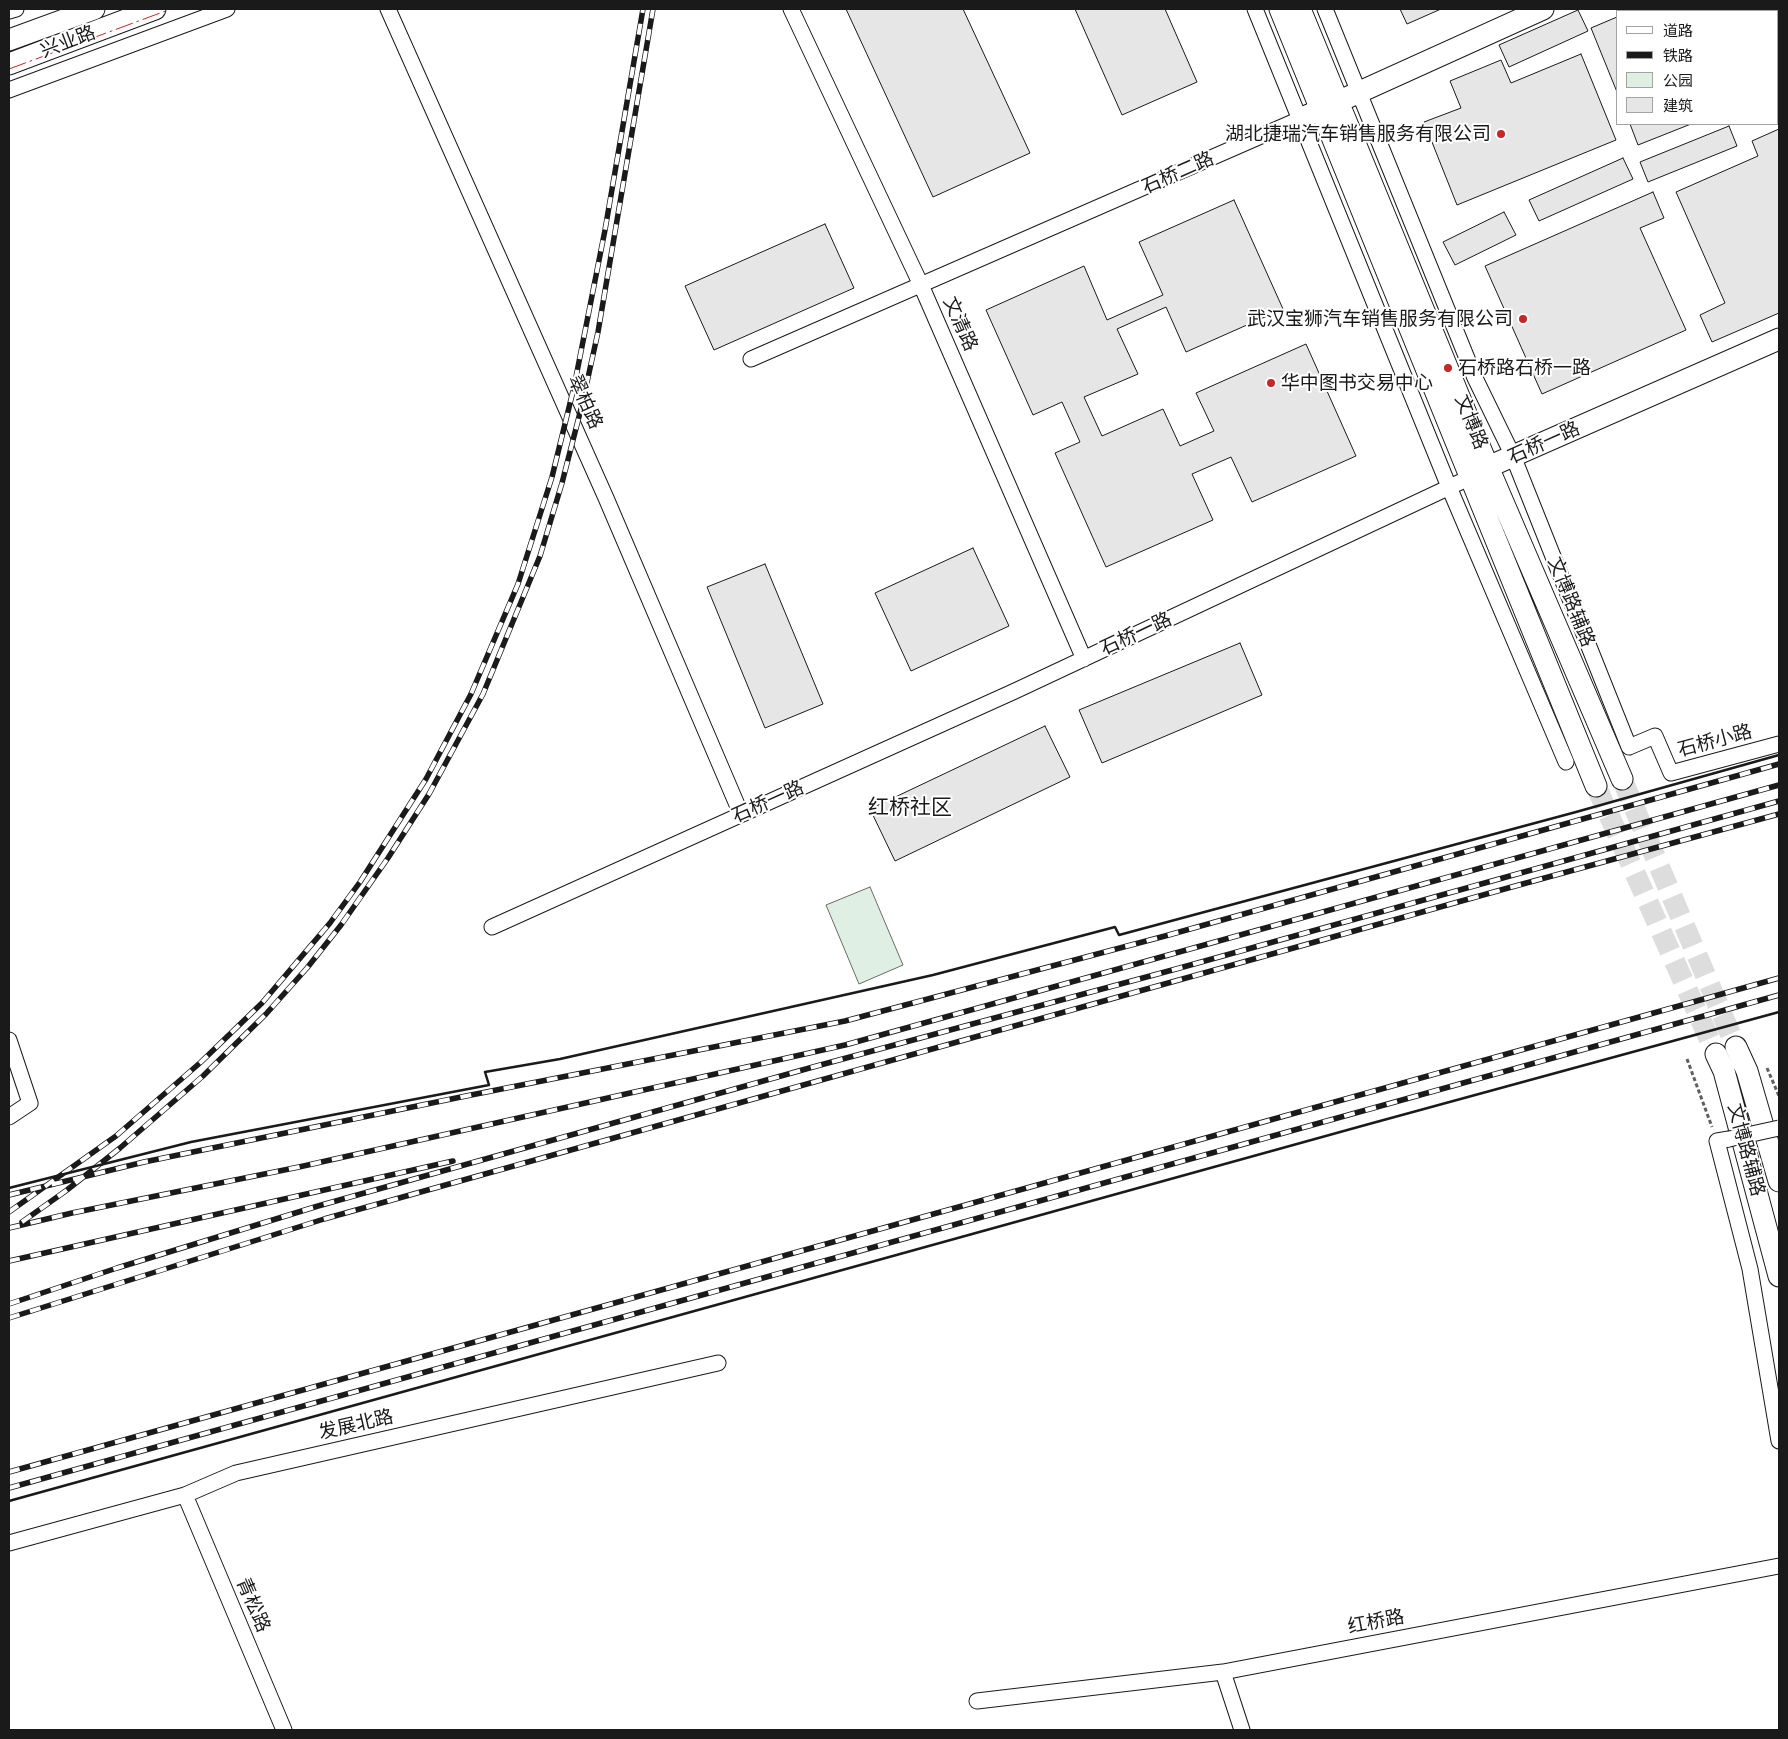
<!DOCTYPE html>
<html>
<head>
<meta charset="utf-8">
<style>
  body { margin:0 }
  #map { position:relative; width:1788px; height:1739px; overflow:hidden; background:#fff; font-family:Mulish,"Noto Sans SC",sans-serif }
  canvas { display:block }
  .frame { position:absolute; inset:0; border:10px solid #1a1a1a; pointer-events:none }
  .legend { position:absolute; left:1616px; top:10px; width:162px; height:115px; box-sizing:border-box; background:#fff; border:1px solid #a3a3a3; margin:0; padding:6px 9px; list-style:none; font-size:15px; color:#1a1a1a }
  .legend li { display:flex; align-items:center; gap:10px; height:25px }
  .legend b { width:25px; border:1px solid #a3a3a3 }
</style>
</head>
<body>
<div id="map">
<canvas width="1788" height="1739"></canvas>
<div class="frame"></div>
<ul class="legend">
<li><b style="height:6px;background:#fff"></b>道路</li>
<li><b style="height:6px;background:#1a1a1a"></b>铁路</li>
<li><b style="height:14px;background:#e0efe3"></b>公园</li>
<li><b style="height:14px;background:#e6e6e6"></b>建筑</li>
</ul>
</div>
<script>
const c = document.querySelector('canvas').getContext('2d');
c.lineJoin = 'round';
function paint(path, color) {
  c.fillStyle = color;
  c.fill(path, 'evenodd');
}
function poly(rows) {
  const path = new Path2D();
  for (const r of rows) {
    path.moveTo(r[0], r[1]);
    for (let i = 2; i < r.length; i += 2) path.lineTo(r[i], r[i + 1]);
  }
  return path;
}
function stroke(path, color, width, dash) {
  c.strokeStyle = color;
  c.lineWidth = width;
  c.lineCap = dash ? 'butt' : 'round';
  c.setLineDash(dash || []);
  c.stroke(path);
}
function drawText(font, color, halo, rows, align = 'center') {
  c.font = font + ' Mulish,"Noto Sans SC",sans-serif';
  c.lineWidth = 4;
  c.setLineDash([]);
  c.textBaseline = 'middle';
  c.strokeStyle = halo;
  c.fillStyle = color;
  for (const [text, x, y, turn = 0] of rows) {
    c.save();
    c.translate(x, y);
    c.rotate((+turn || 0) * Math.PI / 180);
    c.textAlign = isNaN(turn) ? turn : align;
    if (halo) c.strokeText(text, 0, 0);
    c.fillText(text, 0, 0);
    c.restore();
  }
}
const green = poly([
  [870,887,903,965,859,984,826,905,870,887]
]);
const building = poly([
  [846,9,963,9,1030,153,933,197,846,9],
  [1075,9,1165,9,1197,82,1122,115,1075,9],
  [1400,9,1441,9,1407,24,1400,9],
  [1638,9,1779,9,1779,88,1777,89,1777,11,1632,11,1638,9],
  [1578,10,1588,31,1509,67,1499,45,1578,10],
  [1617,17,1617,92,1591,28,1617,17],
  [1581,54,1616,140,1457,205,1424,122,1461,108,1450,81,1501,60,1511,83,1581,54],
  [1630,124,1691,124,1638,145,1630,124],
  [1729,126,1737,146,1648,182,1640,162,1729,126],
  [1779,129,1779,313,1712,342,1700,315,1725,303,1676,192,1758,156,1752,141,1779,129],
  [1623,158,1633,179,1539,221,1529,200,1623,158],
  [1653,192,1664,218,1640,228,1686,330,1542,394,1485,266,1653,192],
  [1234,200,1283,309,1186,352,1166,307,1117,329,1138,374,1084,397,1102,436,1163,409,1180,446,1214,431,1196,393,1306,344,1356,456,1252,502,1231,457,1192,474,1213,520,1106,567,1055,453,1080,442,1062,402,1033,415,986,310,1084,266,1107,320,1163,295,1139,242,1234,200],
  [1504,212,1516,235,1455,265,1443,242,1504,212],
  [825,224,854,288,714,350,685,286,825,224],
  [973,548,1009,626,911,671,875,593,973,548],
  [765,564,823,704,765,728,707,587,765,564],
  [1240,643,1262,695,1102,763,1079,710,1240,643],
  [1045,726,1070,777,895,861,870,809,1045,726]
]);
const secondaryTunnel = poly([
  [1622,779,1736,1047],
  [1596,786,1716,1054]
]);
const path = poly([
  [1687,1059,1712,1127],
  [1767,1068,1779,1096]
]);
const street = poly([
  [388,9,606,498,741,814],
  [791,9,921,285,1084,659],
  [1255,9,1449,487,1566,762],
  [1325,9,1475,378,1513,456,1629,747,1655,736,1671,773,1779,744],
  [9,11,16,9],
  [9,90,227,9],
  [751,359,1300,119],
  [492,927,1015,691,1471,477],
  [9,1040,30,1103,9,1117],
  [1729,1139,1717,1141,1750,1269,1779,1441],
  [185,1495,284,1730],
  [9,1543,185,1495,236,1473,718,1363],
  [1223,1672,1242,1730],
  [977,1701,1223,1672,1779,1566]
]);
const secondary = poly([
  [1280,9,1596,786],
  [1300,9,1488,467,1622,779],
  [9,40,94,9],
  [9,64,155,9],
  [1300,119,1543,9],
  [1478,473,1488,467,1779,339],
  [1736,1047,1747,1071,1779,1181],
  [1716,1054,1724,1071,1779,1276]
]);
const rail = poly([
  [9,1195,144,1162,461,1097,845,1021,1165,936,1779,764],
  [9,1212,116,1136,201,1062,262,1003,330,923,360,882,426,779,471,694,518,584,552,477,574,387,605,230,643,9],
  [22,1222,67,1190,120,1148,203,1076,266,1014,307,968,341,925,388,858,429,794,483,694,540,556,562,483,582,405,598,332,653,9],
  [9,1228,72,1213,299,1167,845,1045,1779,785],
  [9,1261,453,1161],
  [9,1304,117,1268,318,1206,813,1067,1176,969,1779,801],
  [9,1318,324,1219,1508,888,1779,814],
  [9,1472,1779,978],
  [9,1488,1779,995]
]);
const streetBridge = poly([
  [1729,1139,1779,1128]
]);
const wall = poly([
  [9,1188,191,1142,489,1085,485,1072,560,1059,933,975,1115,927,1119,935,1576,812,1779,755],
  [9,1501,1369,1124,1779,1012]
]);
const power = poly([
  [9,69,171,9]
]);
const markers = [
  [1501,134,5,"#c62828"],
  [1523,319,5,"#c62828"],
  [1448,368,5,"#c62828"],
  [1271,383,5,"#c62828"]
];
const streetNames = [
  ["兴业路",68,42,-21],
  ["石桥二路",1178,173,-24],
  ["文清路",960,324,66],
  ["翠柏路",585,402,66],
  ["文博路",1471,422,68],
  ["石桥一路",1544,443,-24],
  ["文博路辅路",1571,602,68],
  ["石桥一路",1136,634,-25],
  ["石桥小路",1715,741,-15],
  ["石桥一路",768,802,-24],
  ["文博路辅路",1746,1150,75],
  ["发展北路",356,1425,-13],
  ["青松路",253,1605,67],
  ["红桥路",1376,1622,-11]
];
const poiNames = [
  ["湖北捷瑞汽车销售服务有限公司",1491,134],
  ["武汉宝狮汽车销售服务有限公司",1513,319],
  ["石桥路石桥一路",1458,368,"left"],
  ["华中图书交易中心",1281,383,"left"]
];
const quarterNames = [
  ["红桥社区",910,808]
];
paint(green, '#e0efe3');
stroke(green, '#6a6a6a', 1);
paint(building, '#e6e6e6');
stroke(building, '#1a1a1a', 1);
stroke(secondaryTunnel, '#ddd', 21, [21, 11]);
stroke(street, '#1a1a1a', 17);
stroke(secondary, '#1a1a1a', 23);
stroke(path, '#5f5f5f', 3, [4, 2.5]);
stroke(street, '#fff', 15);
stroke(secondary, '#fff', 21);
stroke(rail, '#1a1a1a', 5.5);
stroke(rail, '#fff', 4, [11]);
stroke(streetBridge, '#1a1a1a', 17, []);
stroke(streetBridge, '#fff', 15);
stroke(wall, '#1a1a1a', 2.5);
stroke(power, '#c62828', 1, [18, 4, 2.5, 4]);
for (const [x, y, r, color] of markers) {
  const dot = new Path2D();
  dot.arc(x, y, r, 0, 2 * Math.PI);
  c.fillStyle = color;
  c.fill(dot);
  stroke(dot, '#fff', 2);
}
drawText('19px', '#1a1a1a', '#fff', streetNames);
drawText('19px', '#1a1a1a', '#fff', poiNames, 'right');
drawText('21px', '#1a1a1a', '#fff', quarterNames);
</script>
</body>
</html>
